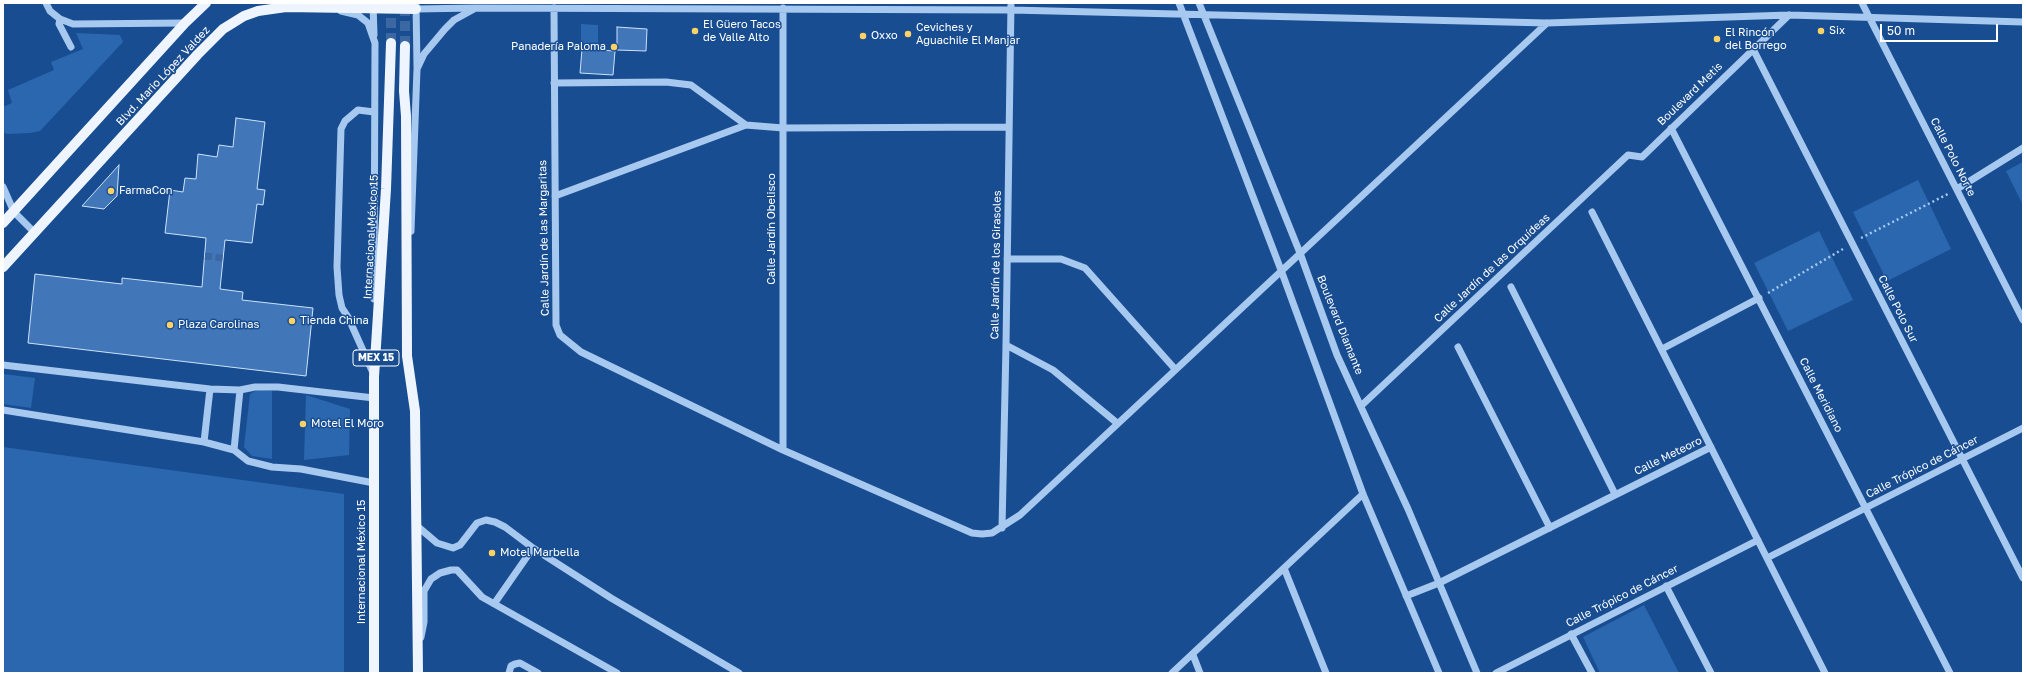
<!DOCTYPE html>
<html>
<head>
<meta charset="utf-8">
<style>
  body { margin:0 }
  #map { position:relative; width:2026px; height:676px; overflow:hidden; background:#184d91; font-family:"Golos Text",sans-serif }
  canvas { display:block }
  .frame { position:absolute; inset:0; border:4px solid #fff; pointer-events:none }
  .scale { position:absolute; left:1880px; top:24px; width:118px; height:18px; box-sizing:border-box; border:2px solid #fff; border-top:0; padding-left:5px; font-size:12px; line-height:14px; white-space:nowrap; color:#fff; -webkit-text-stroke:3px #184d91; paint-order:stroke }
</style>
</head>
<body>
<div id="map">
<canvas width="2026" height="676"></canvas>
<div class="frame"></div>
<div class="scale">50 m</div>
</div>
<script>
const c = document.querySelector('canvas').getContext('2d');
c.lineJoin = 'round';
function paint(path, color) {
  c.fillStyle = color;
  c.fill(path, 'evenodd');
}
function poly(rows) {
  const path = new Path2D();
  for (const r of rows) {
    path.moveTo(r[0], r[1]);
    for (let i = 2; i < r.length; i += 2) path.lineTo(r[i], r[i + 1]);
  }
  return path;
}
function stroke(path, color, width, dash) {
  c.strokeStyle = color;
  c.lineWidth = width;
  c.lineCap = dash ? 'butt' : 'round';
  c.setLineDash(dash || []);
  c.stroke(path);
}
function drawText(font, color, halo, rows, align = 'center') {
  c.font = font + ' "Golos Text",sans-serif';
  c.lineWidth = 3;
  c.setLineDash([]);
  c.textBaseline = 'middle';
  c.strokeStyle = halo;
  c.fillStyle = color;
  for (const [text, x, y, turn = 0] of rows) {
    c.save();
    c.translate(x, y);
    c.rotate((+turn || 0) * Math.PI / 180);
    c.textAlign = isNaN(turn) ? turn : align;
    if (halo) c.strokeText(text, 0, 0);
    c.fillText(text, 0, 0);
    c.restore();
  }
}
const green = poly([
  [581,24,598,25,598,43,581,43],
  [76,33,120,35,123,42,40,131,30,133,7,134,3,132,3,107,12,103,8,90,54,70,51,62,83,49],
  [2023,162,2023,205,2006,171],
  [1918,180,1951,249,1887,281,1853,212],
  [1819,231,1853,300,1788,331,1754,263],
  [3,374,35,378,31,408,3,404],
  [257,390,272,391,272,459,252,456,244,447,250,394],
  [306,395,350,409,349,455,304,460],
  [3,447,344,494,344,673,3,673],
  [1644,605,1679,673,1600,673,1583,637]
]);
const building = poly([
  [617,27,647,29,646,51,617,50,617,27],
  [582,49,615,51,613,75,580,73,582,49],
  [236,118,265,122,257,189,265,190,263,205,257,204,252,243,225,240,220,289,243,292,242,300,313,308,306,376,28,343,35,274,122,284,122,278,202,287,206,238,165,233,170,190,183,192,185,178,196,179,198,154,217,157,219,145,233,147,236,118],
  [119,165,117,196,104,209,82,206,119,165]
]);
const minorTunnel = poly([
  [205,256,223,258]
]);
const majorTunnel = poly([
  [391,43,391,3],
  [405,46,405,3]
]);
const path = poly([
  [1861,238,1948,194],
  [1768,293,1843,249]
]);
const minor = poly([
  [46,3,50,11,60,19,73,24,185,23],
  [373,3,374,35],
  [416,3,417,67],
  [1179,3,1281,270,1363,494,1439,673],
  [1199,3,1300,253,1337,355,1408,509,1477,673],
  [1862,3,2023,320],
  [554,8,556,325,560,335,581,352,783,450,972,533,982,534,992,533,1020,515,1547,23],
  [783,8,783,450],
  [416,9,476,8,1011,10,1547,23,1789,15,2023,22],
  [341,11,358,15,368,23,375,43,374,299],
  [60,19,59,24,71,47],
  [1753,49,2023,578],
  [554,83,666,82,691,85,746,125,783,128,1008,127],
  [1671,128,1950,673],
  [3,187,14,212,35,233],
  [1957,189,2023,148],
  [555,196,746,125],
  [1592,212,1825,673],
  [411,231,417,69,424,54,445,29,454,20,474,9],
  [1007,259,1061,259,1085,268,1175,369],
  [1511,287,1615,494],
  [1006,345,1053,370,1117,423],
  [1458,347,1550,528],
  [1662,349,1759,298],
  [3,365,210,389,240,390,255,387,278,387,374,398],
  [374,375,348,317,342,308,339,295,337,267,341,129,345,121,358,110,374,112],
  [1362,405,1628,155,1642,157,1789,15],
  [3,410,204,442,234,450,248,461,272,467,301,469,374,483],
  [204,442,210,389],
  [234,450,240,390],
  [417,526,437,543,453,548,460,545,477,523,486,520,495,522,505,527,533,548,611,598,739,673],
  [1002,528,1006,345,1011,3],
  [1767,558,2023,428],
  [1284,568,1326,673],
  [1666,586,1711,673],
  [1406,596,1439,583,1711,447],
  [494,604,533,548],
  [1571,634,1592,673],
  [421,637,424,622,424,591,431,579,440,573,451,570,457,570,482,597,617,673],
  [1193,655,1200,673],
  [509,673,511,666,515,664,520,663,538,673],
  [1172,673,1363,494],
  [1496,673,1758,540]
]);
const major = poly([
  [405,46,404,91,406,116,407,356,415,411,418,673],
  [3,223,185,23,206,3],
  [3,267,198,54,223,29,244,16,258,11,286,7,416,9],
  [374,673,374,377,386,189,391,43]
]);
const markers = [
  [695,31,4,"#ffd265"],
  [1821,31,4,"#ffd265"],
  [908,34,4,"#ffd265"],
  [863,36,4,"#ffd265"],
  [1717,39,4,"#ffd265"],
  [614,47,4,"#ffd265"],
  [111,191,4,"#ffd265"],
  [292,321,4,"#ffd265"],
  [170,325,4,"#ffd265"],
  [303,424,4,"#ffd265"],
  [492,553,4,"#ffd265"]
];
const shields = [
  [376,358,46]
];
const shieldNames = [
  ["MEX 15",376,358]
];
const poiNames = [
  ["El Güero Tacos",703,25],
  ["de Valle Alto",703,38],
  ["Ceviches y",916,28],
  ["Aguachile El Manjar",916,41],
  ["Six",1829,31],
  ["El Rincón",1725,33],
  ["del Borrego",1725,46],
  ["Oxxo",871,36],
  ["Panadería Paloma",606,47,"right"],
  ["FarmaCon",119,191],
  ["Tienda China",300,321],
  ["Plaza Carolinas",178,325],
  ["Motel El Moro",311,424],
  ["Motel Marbella",500,553]
];
const streetNames = [
  ["Blvd. Mario López Valdez",163,76,-47],
  ["Boulevard Metis",1690,94,-44],
  ["Calle Polo Norte",1953,157,63],
  ["Calle Jardín Obelisco",772,229,-90],
  ["Internacional México 15",371,237,-87],
  ["Calle Jardín de las Margaritas",544,238,-91],
  ["Calle Jardín de los Girasoles",996,265,-89],
  ["Calle Jardín de las Orquídeas",1492,268,-43],
  ["Calle Polo Sur",1898,309,63],
  ["Boulevard Diamante",1340,325,68],
  ["Calle Meridiano",1821,395,63],
  ["Calle Meteoro",1668,456,-26],
  ["Calle Trópico de Cáncer",1922,467,-27],
  ["Internacional México 15",362,562,-90],
  ["Calle Trópico de Cáncer",1622,596,-27]
];
paint(green, '#2b67af');
paint(building, '#4177b9');
stroke(building, '#cde2fb', 1);
stroke(minorTunnel, '#3b68a2', 7, [7, 3.5]);
stroke(majorTunnel, '#3b68a2', 10, [10, 5]);
stroke(path, '#a7c8ef', 2.5, [2, 3]);
stroke(minor, '#a7c8ef', 7);
stroke(major, '#eff5ff', 10);
for (const [x, y, r, color] of markers) {
  const dot = new Path2D();
  dot.arc(x, y, r, 0, 2 * Math.PI);
  c.fillStyle = color;
  c.fill(dot);
  stroke(dot, '#184d91', 1.5);
}
for (const [x, y, w] of shields) {
  const box = new Path2D();
  box.roundRect(x - w / 2, y - 8, w, 16, 3);
  c.fillStyle = '#184d91';
  c.fill(box);
  stroke(box, '#fff', 1);
}
drawText('bold 10px', '#fff', null, shieldNames);
drawText('11px', '#fff', '#184d91', poiNames, 'left');
drawText('11px', '#fff', '#184d91', streetNames);
</script>
</body>
</html>
